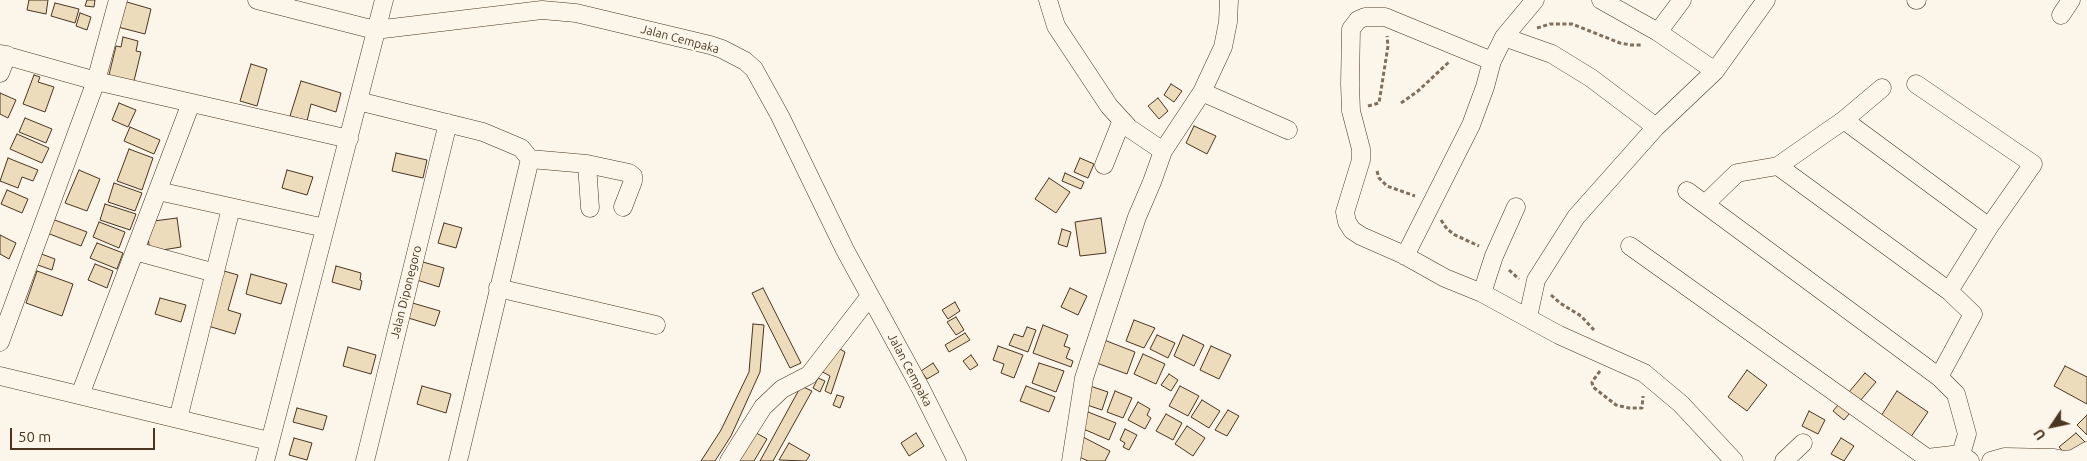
<!DOCTYPE html>
<html>
<head>
<meta charset="utf-8">
<style>
  body { margin:0 }
  #map { position:relative; width:2087px; height:461px; overflow:hidden; background:#fbf6e9; font-family:Ubuntu,sans-serif }
  canvas { display:block }
  .north { position:absolute; left:2027px; top:401px; width:50px; height:50px; -webkit-text-stroke:4px #fbf6e9; paint-order:stroke; rotate:236deg; font-size:14px; font-weight:700; line-height:20px; text-align:center; color:#4a3520 }
  .north::after { content:''; display:block; margin:auto; width:18px; height:22px; background:#4a3520; clip-path:polygon(50% 0,100% 100%,50% 72%,0 100%) }
  .scale { position:absolute; left:10px; top:428px; width:145px; height:22px; box-sizing:border-box; border:2px solid #4a3520; border-top:0; padding-left:6px; font-size:15px; line-height:18px; white-space:nowrap; color:#4a3520; -webkit-text-stroke:4px #fbf6e9; paint-order:stroke }
</style>
</head>
<body>
<div id="map">
<canvas width="2087" height="461"></canvas>
<div class="north">U</div>
<div class="scale">50 m</div>
</div>
<script>
const c = document.querySelector('canvas').getContext('2d');
c.lineJoin = 'round';
function paint(path, color) {
  c.fillStyle = color;
  c.fill(path, 'evenodd');
}
function poly(rows) {
  const path = new Path2D();
  for (const r of rows) {
    path.moveTo(r[0], r[1]);
    for (let i = 2; i < r.length; i += 2) path.lineTo(r[i], r[i + 1]);
  }
  return path;
}
function stroke(path, color, width, dash) {
  c.strokeStyle = color;
  c.lineWidth = width;
  c.lineCap = dash ? 'butt' : 'round';
  c.setLineDash(dash || []);
  c.stroke(path);
}
function drawText(font, color, halo, rows, align = 'center') {
  c.font = font + ' Ubuntu,sans-serif';
  c.lineWidth = 4;
  c.setLineDash([]);
  c.textBaseline = 'middle';
  c.strokeStyle = halo;
  c.fillStyle = color;
  for (const [text, x, y, turn = 0] of rows) {
    c.save();
    c.translate(x, y);
    c.rotate((+turn || 0) * Math.PI / 180);
    c.textAlign = isNaN(turn) ? turn : align;
    if (halo) c.strokeText(text, 0, 0);
    c.fillText(text, 0, 0);
    c.restore();
  }
}
const building = poly([
  [29,0,48,0,46,14,27,10,29,0],
  [87,0,95,0,94,7,85,6,87,0],
  [120,0,151,9,145,34,114,26,120,0],
  [55,3,79,9,75,23,51,16,55,3],
  [80,13,91,17,87,30,76,26,80,13],
  [123,37,138,41,136,51,141,52,133,85,108,79,116,46,121,47,123,37],
  [251,64,267,69,257,106,240,101,251,64],
  [34,75,40,77,38,82,54,87,45,112,23,104,34,75],
  [301,81,341,93,336,112,311,104,307,121,290,116,301,81],
  [1171,84,1182,91,1174,102,1164,95,1171,84],
  [0,93,16,100,8,118,0,114,0,93],
  [1158,98,1168,111,1159,119,1148,106,1158,98],
  [119,103,136,110,128,127,112,120,119,103],
  [25,118,52,129,46,143,19,132,25,118],
  [1194,126,1216,136,1207,154,1186,143,1194,126],
  [130,127,160,140,154,154,124,141,130,127],
  [17,134,49,148,42,163,10,149,17,134],
  [129,149,153,158,142,190,117,181,129,149],
  [396,153,427,160,423,178,392,171,396,153],
  [8,158,38,170,33,181,22,177,18,188,0,181,8,158],
  [1080,158,1094,164,1088,178,1074,172,1080,158],
  [79,170,100,179,87,211,65,203,79,170],
  [287,170,313,177,307,195,282,188,287,170],
  [1065,173,1084,182,1081,189,1062,181,1065,173],
  [1049,178,1070,192,1056,213,1035,199,1049,178],
  [114,183,142,193,135,211,108,202,114,183],
  [7,190,28,199,22,213,1,204,7,190],
  [105,204,136,214,130,230,100,220,105,204],
  [177,218,181,247,150,252,146,222,177,218],
  [1101,218,1106,253,1080,256,1075,222,1101,218],
  [52,219,87,232,81,246,47,233,52,219],
  [99,222,125,232,119,248,93,237,99,222],
  [444,223,462,228,456,248,438,243,444,223],
  [1062,229,1071,232,1067,247,1058,244,1062,229],
  [0,235,16,243,9,259,0,254,0,235],
  [97,243,123,253,117,269,90,258,97,243],
  [36,252,55,259,52,270,32,263,36,252],
  [423,262,444,268,439,287,417,280,423,262],
  [95,264,113,271,107,288,88,280,95,264],
  [336,266,361,273,360,280,362,281,360,290,332,282,336,266],
  [37,271,73,284,62,316,26,303,37,271],
  [224,271,238,275,228,310,241,314,235,334,208,326,224,271],
  [251,274,287,284,281,304,246,294,251,274],
  [763,288,801,363,790,368,752,293,763,288],
  [1070,288,1087,296,1078,315,1061,307,1070,288],
  [160,298,186,305,181,322,155,314,160,298],
  [409,302,440,311,435,326,405,317,409,302],
  [955,302,960,311,948,319,942,310,955,302],
  [956,317,964,330,956,335,947,322,956,317],
  [1134,320,1155,328,1144,348,1126,341,1134,320],
  [753,324,764,325,760,372,731,436,715,461,701,461,721,430,749,372,753,324],
  [1043,325,1068,335,1064,346,1070,348,1066,358,1073,361,1071,367,1033,353,1043,325],
  [1027,327,1036,330,1028,352,1009,345,1014,334,1023,337,1027,327],
  [965,333,970,340,949,352,945,345,965,333],
  [1157,335,1175,343,1168,358,1150,349,1157,335],
  [1183,335,1204,345,1194,366,1174,356,1183,335],
  [1099,338,1135,352,1127,374,1091,361,1099,338],
  [835,346,845,352,831,394,825,391,830,376,819,370,835,346],
  [998,346,1023,355,1014,378,1001,373,1004,364,993,360,998,346],
  [1211,346,1231,355,1219,379,1200,370,1211,346],
  [348,347,376,355,371,374,343,366,348,347],
  [1143,354,1165,364,1156,384,1134,374,1143,354],
  [971,355,978,365,970,370,963,361,971,355],
  [933,363,939,372,927,379,921,371,933,363],
  [1039,363,1064,371,1056,392,1032,383,1039,363],
  [2065,366,2087,377,2087,404,2054,386,2065,366],
  [1747,370,1767,385,1747,411,1728,397,1747,370],
  [1865,373,1876,382,1844,420,1833,411,1865,373],
  [1169,374,1178,380,1171,391,1161,385,1169,374],
  [818,378,825,381,820,392,813,388,818,378],
  [1087,385,1108,392,1102,410,1081,403,1087,385],
  [422,386,451,394,446,413,417,404,422,386],
  [801,386,812,391,773,461,760,461,801,386],
  [1026,386,1055,397,1049,412,1020,401,1026,386],
  [1180,386,1199,396,1188,416,1169,406,1180,386],
  [1115,391,1132,398,1123,418,1107,412,1115,391],
  [1897,391,1928,412,1904,447,1874,427,1897,391],
  [837,395,844,397,840,408,833,405,837,395],
  [1202,400,1220,411,1209,428,1191,417,1202,400],
  [1138,402,1150,409,1147,415,1151,418,1145,429,1128,420,1138,402],
  [297,408,327,416,323,430,293,422,297,408],
  [1228,410,1239,416,1227,436,1215,430,1228,410],
  [1809,411,1825,420,1818,434,1802,426,1809,411],
  [1088,412,1116,423,1109,440,1081,428,1088,412],
  [1166,414,1182,423,1173,440,1156,431,1166,414],
  [2087,415,2087,435,2077,425,2087,415],
  [1187,426,1205,438,1193,456,1175,444,1187,426],
  [1125,429,1137,435,1129,450,1123,447,1125,443,1120,440,1125,429],
  [751,430,767,439,754,461,734,461,751,430],
  [916,433,924,446,909,456,901,443,916,433],
  [2076,433,2086,443,2066,455,2059,447,2076,433],
  [1083,437,1110,451,1105,461,1088,461,1075,455,1083,437],
  [294,438,312,443,307,460,289,455,294,438],
  [1841,438,1854,446,1844,461,1831,454,1841,438],
  [789,443,810,455,806,461,779,460,789,443]
]);
const path = poly([
  [1537,28,1550,24,1572,24,1620,43,1631,45,1643,45],
  [1401,103,1418,91,1449,62],
  [1368,106,1379,103,1388,46,1387,36],
  [1377,171,1379,178,1387,186,1415,196],
  [1441,220,1447,229,1455,235,1479,246],
  [1509,270,1519,279],
  [1551,295,1560,303,1581,316,1594,330],
  [1600,371,1592,382,1593,387,1616,405,1629,408,1642,408,1643,396]
]);
const street = poly([
  [257,0,375,30,542,10,576,13,710,45,722,49,745,61,754,69,780,116,845,250,921,389,957,461],
  [1048,0,1056,26,1109,106,1129,128,1163,151],
  [1601,0,1658,32,1715,71],
  [1916,0,1917,0],
  [2061,15,2071,0],
  [1658,32,1682,0],
  [1504,37,1552,54,1591,78,1656,127],
  [0,54,96,81,349,139],
  [1492,61,1385,17,1365,17,1358,20,1351,29,1350,84,1351,111,1361,149,1361,160,1345,212,1347,222,1352,230,1361,236,1402,254,1445,278,1482,293,1559,335,1644,373,1681,404,1734,461],
  [0,73,7,55],
  [1916,84,2033,164,1989,227,1949,291],
  [1202,92,1288,130],
  [358,101,483,132,521,148,530,159,458,461],
  [1844,120,1989,227],
  [530,159,587,164,590,208],
  [587,164,629,173,633,176,633,181,623,207],
  [1104,165,1122,120],
  [1778,166,1844,120,1882,88],
  [158,191,325,228],
  [1687,191,1939,377,1956,394,1967,434,1961,454],
  [1705,204,1737,173,1778,166,1949,291,1973,314,1939,377],
  [1630,246,1927,458,1961,454,1970,461],
  [135,251,215,273],
  [1405,256,1471,125,1485,87,1492,61,1504,37,1535,0],
  [498,288,656,325],
  [1482,293,1494,256,1516,207],
  [1528,317,1536,280,1576,217,1656,127,1715,71,1766,0],
  [0,342,96,81,118,0],
  [0,376,269,441],
  [80,395,191,103],
  [178,419,231,208],
  [265,461,384,0],
  [365,461,448,123],
  [729,461,763,407,782,389,809,375,870,296],
  [1071,461,1084,378,1137,217,1152,182,1163,151,1202,92,1223,47,1228,22,1229,0],
  [1784,461,1803,443],
  [1991,461,2005,457,2054,458,2064,460,2073,459,2087,451]
]);
const streetNames = [
  ["Jalan Cempaka",680,39,15],
  ["Jalan Diponegoro",406,292,-76],
  ["Jalan Cempaka",910,370,62]
];
paint(building, '#ecdcbc');
stroke(building, '#4a3520', 1);
stroke(street, '#4a3520', 19);
stroke(path, '#7f6f5c', 3, [4, 2.5]);
stroke(street, '#fbf6e9', 18);
drawText('12px', '#4a3520', '#fbf6e9', streetNames);
</script>
</body>
</html>
